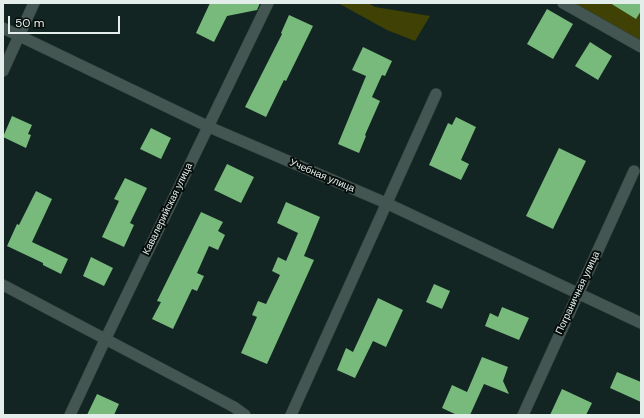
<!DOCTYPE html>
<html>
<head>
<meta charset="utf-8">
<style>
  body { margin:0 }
  #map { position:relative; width:644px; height:418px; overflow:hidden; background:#132522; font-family:"DM Sans",sans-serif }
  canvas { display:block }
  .frame { position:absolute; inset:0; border:4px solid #e3eeeb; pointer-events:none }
  .scale { position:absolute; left:8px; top:16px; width:112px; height:18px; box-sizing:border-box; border:2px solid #e3eeeb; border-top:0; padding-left:5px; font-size:12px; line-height:14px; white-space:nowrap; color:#e3eeeb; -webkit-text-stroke:3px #060d0b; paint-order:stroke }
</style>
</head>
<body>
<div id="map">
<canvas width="644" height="418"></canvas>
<div class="frame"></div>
<div class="scale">50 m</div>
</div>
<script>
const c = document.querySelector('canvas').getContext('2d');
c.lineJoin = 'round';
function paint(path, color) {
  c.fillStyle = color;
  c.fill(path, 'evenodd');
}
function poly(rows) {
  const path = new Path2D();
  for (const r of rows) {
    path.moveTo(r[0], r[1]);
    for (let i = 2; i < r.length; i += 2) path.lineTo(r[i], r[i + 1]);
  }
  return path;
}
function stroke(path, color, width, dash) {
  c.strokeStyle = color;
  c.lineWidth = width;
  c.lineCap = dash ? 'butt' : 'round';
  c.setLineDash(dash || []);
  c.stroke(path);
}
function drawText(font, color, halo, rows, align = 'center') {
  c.font = font + ' "DM Sans",sans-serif';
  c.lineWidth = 4;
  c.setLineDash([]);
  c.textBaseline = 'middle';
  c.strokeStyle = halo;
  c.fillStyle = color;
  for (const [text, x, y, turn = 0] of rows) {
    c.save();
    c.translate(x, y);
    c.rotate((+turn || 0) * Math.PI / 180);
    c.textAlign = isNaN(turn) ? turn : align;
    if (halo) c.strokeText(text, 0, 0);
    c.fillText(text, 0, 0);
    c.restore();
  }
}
const green = poly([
  [338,3,368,3,375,7,430,16,415,41,387,30],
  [573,3,641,3,641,43]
]);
const building = poly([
  [210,3,260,3,257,10,227,16,214,42,196,33],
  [610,3,641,3,641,11,636,19],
  [547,9,573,24,553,59,527,44],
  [289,15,313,26,286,81,284,80,266,117,245,107,282,34,281,33],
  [590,42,612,56,598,80,575,66],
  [363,47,392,61,385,76,382,75,372,97,380,101,365,135,366,136,359,153,338,144,366,76,352,70],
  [12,116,32,125,28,134,31,135,26,148,3,137],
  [456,117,476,127,461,160,469,164,461,180,429,165,448,123,452,125],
  [151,128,171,138,161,159,140,149],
  [559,148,586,161,553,229,526,216],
  [227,164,254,177,241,203,214,190],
  [125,178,147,188,130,223,134,225,124,247,102,237,119,201,114,199],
  [36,191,52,199,32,242,68,259,61,274,43,265,43,263,7,246,17,224,19,225],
  [286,202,320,217,304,256,314,260,267,364,241,353,257,317,252,315,258,301,266,304,280,275,272,271,278,257,286,261,298,233,277,223],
  [201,212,223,222,218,231,225,235,218,250,209,246,197,273,204,276,197,291,192,289,173,329,152,319,161,302,157,301],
  [91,257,113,268,104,286,83,276],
  [434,284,450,291,442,309,426,302],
  [378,298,403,310,386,347,373,341,355,378,337,370,346,348,353,352],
  [502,307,529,318,519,340,485,326,490,313,498,317],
  [482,357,508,367,503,381,509,394,484,384,470,415,457,415,442,408,452,385,467,392],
  [617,372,641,382,641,402,610,388],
  [562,389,592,403,586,415,550,415],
  [97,394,119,404,114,415,87,415]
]);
const minor = poly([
  [563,3,641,47],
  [3,71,34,3],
  [3,285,234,407,245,415],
  [70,415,105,340,268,3],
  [291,415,436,94],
  [523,415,634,171]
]);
const tertiary = poly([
  [3,28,209,127,386,203,641,323]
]);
const streetNames = [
  ["Учебная улица",322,176,23],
  ["Кавалерийская улица",168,209,-64],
  ["Пограничная улица",578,293,-65]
];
paint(green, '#3f4204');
paint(building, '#77ba7c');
stroke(minor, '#333f3c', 12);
stroke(tertiary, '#333f3c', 12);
stroke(minor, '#435652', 11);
stroke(tertiary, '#435652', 11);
drawText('10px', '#e3eeeb', '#060d0b', streetNames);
</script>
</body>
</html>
